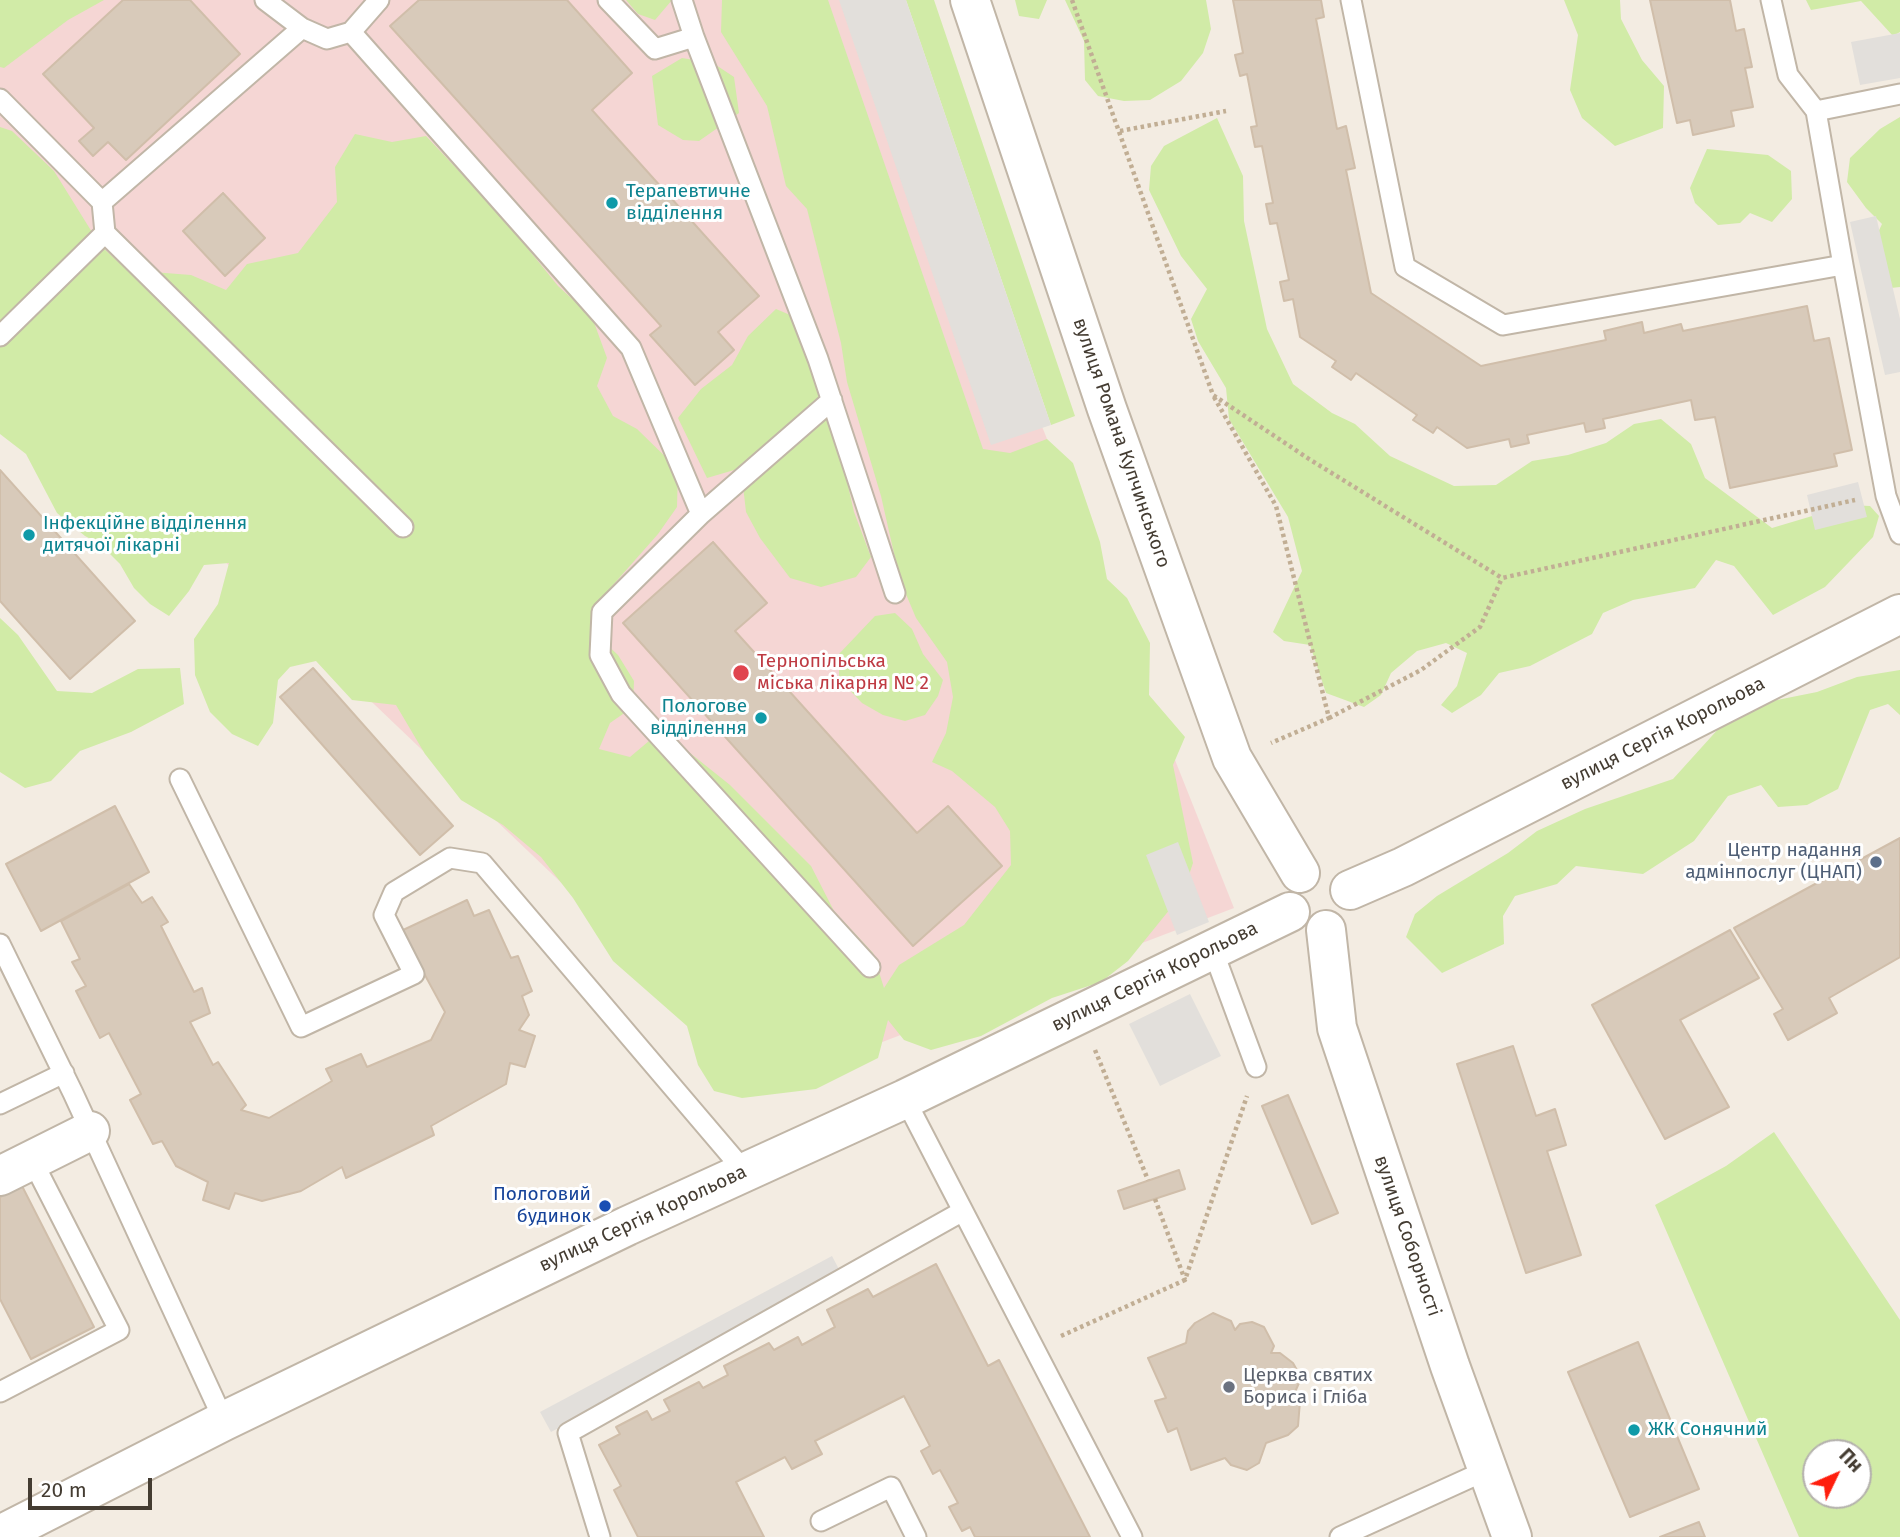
<!DOCTYPE html>
<html>
<head>
<meta charset="utf-8">
<style>
  body { margin:0 }
  #map { position:relative; width:1900px; height:1537px; overflow:hidden; background:#f3ece2; font-family:"Fira Sans",sans-serif }
  canvas { display:block }
  .north { position:absolute; left:1802px; top:1439px; width:70px; height:70px; box-sizing:border-box; background:#fff; border:2px solid #b4b1ad; border-radius:50%; rotate:46deg; font-size:19px; font-weight:700; line-height:28px; text-align:center; color:#443c32 }
  .north::after { content:''; display:block; margin:auto; width:24px; height:32px; background:#ff1e0d; clip-path:polygon(50% 0,100% 100%,50% 72%,0 100%) }
  .scale { position:absolute; left:28px; top:1478px; width:124px; height:32px; box-sizing:border-box; border:4px solid #443c32; border-top:0; padding-left:9px; font-size:21px; line-height:24px; white-space:nowrap; color:#443c32; -webkit-text-stroke:5px #fff; paint-order:stroke }
</style>
</head>
<body>
<div id="map">
<canvas width="1900" height="1537"></canvas>
<div class="north">Пн</div>
<div class="scale">20 m</div>
</div>
<script>
const c = document.querySelector('canvas').getContext('2d');
c.lineJoin = 'round';
function paint(path, color) {
  c.fillStyle = color;
  c.fill(path, 'evenodd');
}
function poly(rows) {
  const path = new Path2D();
  for (const r of rows) {
    path.moveTo(r[0], r[1]);
    for (let i = 2; i < r.length; i += 2) path.lineTo(r[i], r[i + 1]);
  }
  return path;
}
function stroke(path, color, width, dash) {
  c.strokeStyle = color;
  c.lineWidth = width;
  c.lineCap = dash ? 'butt' : 'round';
  c.setLineDash(dash || []);
  c.stroke(path);
}
function drawText(font, color, halo, rows, align = 'center') {
  c.font = font + ' "Fira Sans",sans-serif';
  c.lineWidth = 6;
  c.setLineDash([]);
  c.textBaseline = 'middle';
  c.strokeStyle = halo;
  c.fillStyle = color;
  for (const [text, x, y, turn = 0] of rows) {
    c.save();
    c.translate(x, y);
    c.rotate((+turn || 0) * Math.PI / 180);
    c.textAlign = isNaN(turn) ? turn : align;
    if (halo) c.strokeText(text, 0, 0);
    c.fillText(text, 0, 0);
    c.restore();
  }
}
const medical = poly([
  [0,0,872,0,1234,908,772,1084,0,347]
]);
const green = poly([
  [0,0,104,0,68,20,4,68,0,67],
  [626,0,672,0,655,20,638,14],
  [722,0,828,0,983,449,1010,453,1047,439,1073,463,1100,542,1107,579,1127,598,1150,643,1149,695,1185,737,1173,765,1193,863,1183,893,1128,961,1101,982,1052,998,981,1036,931,1050,904,1040,888,1020,878,1058,816,1089,742,1098,714,1091,698,1065,687,1026,613,961,573,898,541,857,503,825,461,800,425,754,396,705,352,700,316,661,290,667,278,680,273,723,258,746,232,734,210,712,195,675,194,639,218,604,229,563,204,565,189,591,169,616,150,604,134,588,120,564,100,544,85,536,57,513,26,454,0,434,0,127,12,131,54,171,100,245,127,270,191,275,226,290,247,264,298,253,337,202,335,167,355,134,392,142,426,136,504,219,558,286,592,317,607,358,597,386,613,416,637,429,678,469,677,507,658,534,598,602,590,629,618,655,634,681,633,707,610,723,599,749,630,757,649,741,690,753,730,785,811,866,834,911,873,953,884,988,899,965,964,925,1011,865,1010,831,995,807,952,771,932,762,946,733,953,697,947,662,916,618,900,580,881,496,847,382,841,343,807,209,786,186,767,106,721,32],
  [906,0,934,0,1075,416,1051,425],
  [1015,0,1047,0,1039,19,1019,16],
  [1065,0,1206,0,1211,29,1203,53,1181,81,1150,100,1124,101,1098,96,1085,80,1084,41],
  [1564,0,1620,0,1621,19,1642,60,1664,86,1663,128,1615,146,1582,118,1570,90,1578,35],
  [1806,0,1900,0,1900,32,1893,36,1861,1,1811,10],
  [682,58,713,63,734,77,739,113,699,141,683,140,658,125,652,76],
  [1900,117,1900,287,1872,290,1868,254,1882,224,1866,208,1847,182,1850,158,1880,129],
  [1217,118,1243,176,1244,221,1267,329,1293,384,1332,413,1355,424,1390,456,1454,486,1496,485,1532,461,1568,455,1606,443,1634,424,1661,419,1691,444,1705,478,1772,528,1849,505,1870,506,1879,516,1873,537,1825,587,1773,615,1734,566,1716,560,1695,588,1633,600,1603,613,1592,634,1530,666,1499,673,1481,695,1452,713,1441,705,1457,686,1467,653,1446,643,1417,651,1391,673,1381,695,1364,707,1326,693,1310,645,1284,641,1273,632,1302,571,1288,517,1229,419,1226,388,1198,341,1191,319,1207,289,1181,256,1149,190,1151,166,1164,146],
  [1707,149,1768,155,1791,171,1792,199,1772,222,1750,213,1740,223,1718,225,1695,203,1690,188],
  [776,309,795,317,833,420,854,512,871,557,856,577,821,587,790,578,760,538,746,512,741,468,707,478,678,418,701,389,732,365,748,336],
  [895,613,912,629,923,654,943,680,938,696,925,715,905,721,883,715,862,703,839,679,839,654,875,616],
  [0,618,18,635,57,691,92,693,138,669,180,668,184,704,131,732,80,751,51,781,25,788,0,772],
  [1900,670,1900,715,1888,704,1870,710,1838,789,1807,805,1778,807,1761,785,1728,796,1694,841,1643,874,1576,866,1557,884,1515,896,1503,916,1504,944,1442,973,1406,937,1415,914,1437,896,1508,853,1537,831,1585,809,1673,779,1720,727,1772,701,1817,692,1857,677],
  [1774,1132,1900,1320,1900,1537,1799,1537,1655,1205,1726,1166],
  [1858,1453,1858,1495,1816,1495,1816,1453]
]);
const parking = poly([
  [839,0,906,0,1051,425,991,445],
  [1900,33,1900,78,1860,85,1851,42],
  [1876,216,1900,319,1900,372,1885,375,1850,222],
  [1858,482,1867,517,1815,530,1807,495],
  [1178,842,1209,922,1177,935,1146,855],
  [1190,994,1221,1056,1160,1086,1129,1024],
  [832,1256,843,1277,551,1432,540,1412]
]);
const building = poly([
  [123,0,190,0,240,54,126,160,108,142,93,156,79,141,94,128,43,74,123,0],
  [419,0,567,0,632,73,592,110,759,296,718,332,734,350,695,385,650,335,661,326,390,26,419,0],
  [1233,0,1321,0,1324,17,1316,19,1337,129,1346,126,1355,168,1346,170,1371,293,1481,366,1606,340,1604,331,1642,322,1644,333,1681,324,1683,331,1807,306,1814,341,1829,338,1852,450,1834,454,1837,466,1730,488,1715,417,1695,420,1691,400,1603,419,1605,428,1586,432,1584,423,1527,435,1529,443,1511,447,1509,439,1467,448,1437,427,1433,433,1413,420,1417,415,1356,373,1351,380,1332,367,1336,361,1300,337,1293,299,1284,301,1280,282,1289,280,1277,223,1270,224,1266,204,1273,203,1262,146,1255,147,1251,127,1257,126,1247,74,1240,76,1235,55,1243,53,1233,0],
  [1650,0,1730,0,1736,31,1744,29,1752,67,1745,68,1753,107,1731,111,1734,126,1693,135,1690,120,1677,123,1650,0],
  [223,193,265,238,225,276,183,231,223,193],
  [0,470,135,621,70,679,0,601,0,470],
  [713,542,767,603,735,631,917,833,948,806,1002,866,913,946,623,623,713,542],
  [313,668,453,826,420,855,280,697,313,668],
  [115,806,149,872,41,931,6,864,115,806],
  [1900,838,1900,957,1829,998,1837,1013,1788,1040,1774,1014,1783,1009,1734,928,1900,838],
  [129,884,142,903,152,897,168,922,161,926,194,992,202,988,210,1013,190,1022,213,1065,218,1062,246,1105,241,1110,269,1118,332,1081,326,1069,361,1054,367,1067,431,1040,445,1012,401,931,467,900,474,916,489,910,511,958,518,956,532,991,522,996,529,1015,519,1030,535,1036,525,1067,510,1063,506,1084,431,1126,434,1135,346,1178,342,1167,301,1191,262,1201,235,1193,229,1209,203,1200,208,1182,176,1166,162,1141,153,1144,130,1100,141,1094,109,1033,100,1038,76,991,86,986,72,962,80,959,61,921,129,884],
  [1730,930,1759,978,1680,1020,1729,1107,1665,1139,1592,1005,1730,930],
  [1513,1046,1536,1116,1555,1109,1566,1145,1547,1151,1581,1255,1526,1273,1457,1064,1513,1046],
  [1288,1095,1338,1213,1312,1224,1262,1106,1288,1095],
  [1179,1170,1185,1189,1124,1209,1118,1191,1179,1170],
  [22,1186,94,1327,31,1359,0,1299,0,1197,22,1186],
  [936,1264,988,1366,999,1360,1090,1537,975,1537,970,1527,962,1531,949,1507,958,1503,940,1470,933,1474,921,1451,930,1446,904,1396,815,1441,822,1454,792,1469,785,1457,736,1482,764,1537,638,1537,614,1490,621,1486,599,1445,620,1434,616,1427,647,1411,652,1420,670,1411,664,1400,699,1382,703,1388,728,1375,724,1366,769,1343,774,1350,798,1337,802,1345,835,1327,827,1310,868,1289,873,1297,936,1264],
  [1213,1313,1231,1321,1235,1330,1240,1324,1252,1322,1264,1327,1274,1346,1271,1353,1280,1353,1293,1363,1298,1372,1299,1383,1295,1392,1300,1401,1298,1426,1288,1435,1266,1443,1259,1463,1247,1470,1231,1465,1225,1458,1191,1470,1177,1428,1168,1432,1155,1401,1166,1398,1148,1358,1186,1343,1188,1331,1195,1323,1213,1313],
  [1638,1342,1699,1489,1630,1517,1568,1372,1638,1342],
  [1699,1522,1705,1537,1660,1537,1699,1522]
]);
const path = poly([
  [1072,0,1213,395,1309,459,1502,578,1855,500],
  [1120,131,1226,111],
  [1214,397,1276,506,1329,718,1271,743],
  [1329,718,1421,670,1480,627,1502,578],
  [1095,1050,1148,1180],
  [1155,1199,1185,1280],
  [1061,1336,1185,1280,1247,1096]
]);
const lane = poly([
  [265,0,302,28,327,39,351,32,379,0],
  [608,0,655,49,694,37,682,0],
  [1351,0,1405,267,1503,325,1843,265,1886,496,1900,534],
  [1771,0,1788,75,1816,111],
  [351,32,631,348,701,514,602,612,600,655,621,694,870,967],
  [694,37,818,359,895,593],
  [0,99,102,202,302,28],
  [105,233,403,527],
  [1843,265,1816,111,1900,94],
  [0,336,105,233,102,202],
  [701,514,832,400],
  [180,779,301,1027,414,974,384,915,394,892,450,858,482,863,745,1172],
  [0,944,73,1093,224,1421],
  [1212,948,1256,1067],
  [905,1099,1132,1537],
  [0,1104,64,1073],
  [0,1392,119,1330,32,1160],
  [821,1521,891,1487,916,1537],
  [600,1537,568,1433,963,1211],
  [1340,1537,1487,1470]
]);
const street = poly([
  [970,0,1107,409,1232,758,1300,873],
  [1350,890,1403,867,1900,614],
  [1326,930,1337,1028,1450,1366,1512,1537],
  [0,1176,90,1131],
  [0,1535,224,1421,627,1226,905,1099,1290,912]
]);
const markers = [
  [612,203,7,"#0f9aa8"],
  [29,535,7,"#0f9aa8"],
  [741,673,9,"#e0444e"],
  [761,718,7,"#0f9aa8"],
  [1876,862,7,"#5c6f8a"],
  [605,1206,7,"#1a4fb4"],
  [1229,1387,7,"#6b7280"],
  [1634,1430,7,"#0f9aa8"]
];
const cultureNames = [
  ["Терапевтичне",626,192],
  ["відділення",626,214],
  ["Інфекційне відділення",43,524],
  ["дитячої лікарні",43,546],
  ["Пологове",747,707,"right"],
  ["відділення",747,729,"right"],
  ["ЖК Сонячний",1648,1430]
];
const streetNames = [
  ["вулиця Романа Купчинського",1121,443,71],
  ["вулиця Сергія Корольова",1663,734,-27],
  ["вулиця Сергія Корольова",1155,977,-26],
  ["вулиця Сергія Корольова",643,1219,-25],
  ["вулиця Соборності",1407,1236,71]
];
const healthNames = [
  ["Тернопільська",757,662],
  ["міська лікарня № 2",757,684]
];
const serviceNames = [
  ["Центр надання",1862,851],
  ["адмінпослуг (ЦНАП)",1862,873]
];
const transitNames = [
  ["Пологовий",591,1195],
  ["будинок",591,1217]
];
const worshipNames = [
  ["Церква святих",1243,1376],
  ["Бориса і Гліба",1243,1398]
];
paint(medical, '#f5d6d4');
paint(green, '#d1eba7');
paint(parking, '#e2dfdb');
paint(building, '#d8caba');
stroke(building, '#d0beaa', 2);
stroke(lane, '#c1b6a7', 23);
stroke(street, '#c1b6a7', 42);
stroke(path, '#c1ae94', 4.5, [3.5, 3.5]);
stroke(lane, '#fff', 19);
stroke(street, '#fff', 38);
for (const [x, y, r, color] of markers) {
  const dot = new Path2D();
  dot.arc(x, y, r, 0, 2 * Math.PI);
  c.fillStyle = color;
  c.fill(dot);
  stroke(dot, '#fff', 2.5);
}
drawText('19px', '#0d838f', '#fff', cultureNames, 'left');
drawText('19px', '#443c32', '#fff', streetNames);
drawText('19px', '#be3a42', '#fff', healthNames, 'left');
drawText('19px', '#4e5e75', '#fff', serviceNames, 'right');
drawText('19px', '#164399', '#fff', transitNames, 'right');
drawText('19px', '#5b616d', '#fff', worshipNames, 'left');
</script>
</body>
</html>
